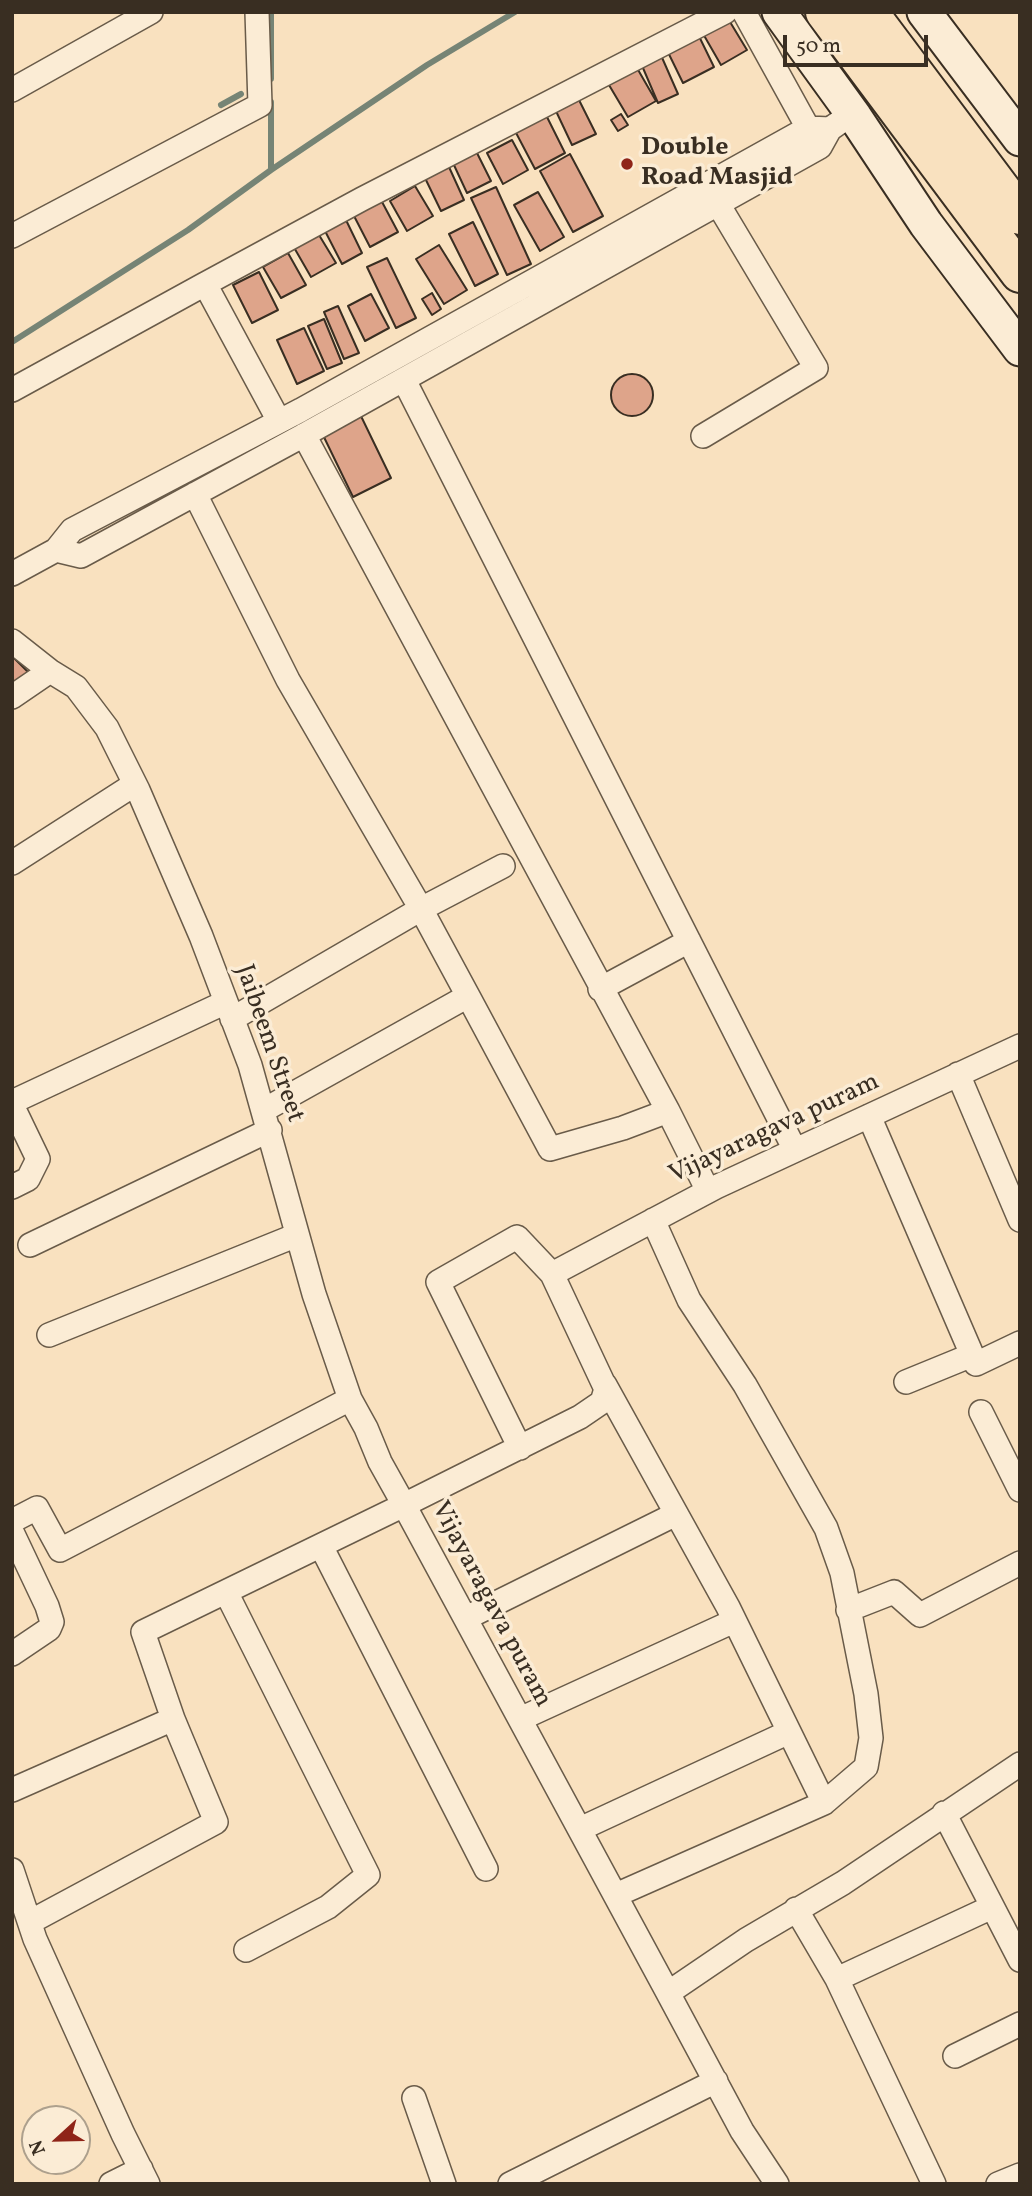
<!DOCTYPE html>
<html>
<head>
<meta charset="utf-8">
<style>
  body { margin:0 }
  #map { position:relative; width:1032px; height:2196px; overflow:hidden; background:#f9e1bf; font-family:Vollkorn,serif }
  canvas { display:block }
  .frame { position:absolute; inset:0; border:14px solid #392e22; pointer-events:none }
  .north { position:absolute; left:21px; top:2105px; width:70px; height:70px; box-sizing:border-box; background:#fbecd5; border:2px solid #ada08d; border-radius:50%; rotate:248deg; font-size:19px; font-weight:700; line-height:28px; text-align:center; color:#392e22 }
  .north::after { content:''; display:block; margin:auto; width:24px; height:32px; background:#8f2418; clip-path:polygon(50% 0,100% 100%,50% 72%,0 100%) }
  .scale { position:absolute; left:783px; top:35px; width:145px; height:32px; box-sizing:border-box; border:4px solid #392e22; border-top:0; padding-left:9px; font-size:21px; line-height:24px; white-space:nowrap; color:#392e22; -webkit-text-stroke:5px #fbecd5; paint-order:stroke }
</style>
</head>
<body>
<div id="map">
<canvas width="1032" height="2196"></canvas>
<div class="frame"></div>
<div class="north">N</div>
<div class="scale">50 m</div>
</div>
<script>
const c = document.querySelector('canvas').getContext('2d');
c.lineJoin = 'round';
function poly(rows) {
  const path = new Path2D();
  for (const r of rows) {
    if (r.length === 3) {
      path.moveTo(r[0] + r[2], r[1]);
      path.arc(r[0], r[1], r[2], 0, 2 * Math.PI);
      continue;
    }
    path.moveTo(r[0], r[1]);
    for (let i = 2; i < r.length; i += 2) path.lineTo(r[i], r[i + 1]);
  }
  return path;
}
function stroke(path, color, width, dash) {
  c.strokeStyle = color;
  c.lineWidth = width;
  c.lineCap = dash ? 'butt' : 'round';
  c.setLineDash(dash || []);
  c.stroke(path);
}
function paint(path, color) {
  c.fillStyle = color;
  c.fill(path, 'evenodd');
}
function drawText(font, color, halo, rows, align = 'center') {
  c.font = font + ' Vollkorn,serif';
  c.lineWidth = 7;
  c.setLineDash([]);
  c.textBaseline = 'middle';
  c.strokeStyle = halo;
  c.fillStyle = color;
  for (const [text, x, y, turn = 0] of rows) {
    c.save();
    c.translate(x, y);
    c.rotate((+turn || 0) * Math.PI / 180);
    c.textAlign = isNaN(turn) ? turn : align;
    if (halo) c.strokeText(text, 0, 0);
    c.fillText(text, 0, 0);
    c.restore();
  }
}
const stream = poly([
  [266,81,271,79,271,12],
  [271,102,271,170],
  [221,105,241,94],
  [12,342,188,230,271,170,427,65,515,12]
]);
const building = poly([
  [724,12,747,50,721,65,698,25,724,12],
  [694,26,714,67,683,83,663,42,694,26],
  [660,53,678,94,658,103,640,61,660,53],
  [637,68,656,101,628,117,609,85,637,68],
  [578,98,596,134,572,145,555,109,578,98],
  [545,113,565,153,535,169,514,129,545,113],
  [621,114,628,125,618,131,611,120,621,114],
  [512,140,528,170,503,184,487,153,512,140],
  [476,151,491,181,467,193,453,163,476,151],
  [570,154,603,216,573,232,540,171,570,154],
  [449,167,464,200,441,211,425,178,449,167],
  [415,186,433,216,407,231,390,201,415,186],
  [496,187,531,264,507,275,471,198,496,187],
  [538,192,564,237,540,251,514,205,538,192],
  [381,200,398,232,370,247,353,214,381,200],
  [345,218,362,253,342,264,324,229,345,218],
  [473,222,498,274,475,286,449,234,473,222],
  [316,230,336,263,311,277,292,244,316,230],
  [439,245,467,290,444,304,416,259,439,245],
  [288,253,306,285,281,298,263,267,288,253],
  [387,258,416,318,396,328,367,267,387,258],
  [259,272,278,310,252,323,233,285,259,272],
  [432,293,441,309,432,315,422,299,432,293],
  [371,294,389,328,365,341,348,306,371,294],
  [338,306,359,353,344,359,324,312,338,306],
  [324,319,342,363,327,369,308,326,324,319],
  [304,328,324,371,297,384,277,340,304,328],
  [632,395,21],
  [359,412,391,478,353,497,321,431,359,412],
  [12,656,29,673,12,683,12,656]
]);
const street = poly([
  [744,12,808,128],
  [12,90,151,12],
  [12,236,260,105,257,12],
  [205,284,362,199,725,12],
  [404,380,795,1150],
  [12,390,205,284,279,421],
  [304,435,668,1111,708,1191],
  [703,436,816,368,718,204],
  [195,494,288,680,421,909,232,1019],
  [56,550,81,556,304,435,820,147,830,129,840,122],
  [12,574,56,550,72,530,301,410,808,128,830,129],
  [12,641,50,671,76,687,107,728,138,790,201,936,250,1065,314,1294,350,1399,366,1428,380,1462,404,1505,143,1632,173,1719,12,1790],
  [12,697,50,671],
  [12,863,135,784],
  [600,989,689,941],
  [468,996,550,1149,623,1128,668,1111],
  [1020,1046,716,1187,552,1274,606,1389,602,1402,580,1417,404,1505,668,1993,746,1940,843,1883,1020,1764],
  [958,1074,1020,1220],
  [12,1102,226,1002],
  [12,1105,38,1159,28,1179,12,1187],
  [264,1110,468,996,421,909,503,866],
  [869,1116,976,1364,1020,1343],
  [30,1245,270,1130],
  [49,1335,297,1235],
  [906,1382,972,1355],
  [605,1385,728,1607,824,1803,866,1767,871,1738,866,1694,842,1573,826,1528,745,1385,689,1300,653,1220],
  [981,1412,1020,1490],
  [520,1448,438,1282,517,1237,552,1274],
  [12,1521,37,1508,60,1550,350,1399],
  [12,1532,47,1606,52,1622,49,1629,12,1654],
  [321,1546,486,1869],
  [226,1592,368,1875,328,1907,246,1950],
  [848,1610,894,1592,920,1615,1020,1563],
  [466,1618,676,1514],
  [520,1719,734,1621],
  [944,1813,1020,1960],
  [580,1829,789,1732],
  [12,1870,35,1939,123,2134,148,2184],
  [616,1895,824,1803],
  [796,1909,837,1979,934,2184],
  [30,1922,216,1822,173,1719],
  [837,1979,992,1907],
  [668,1993,742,2131,777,2184],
  [955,2056,1020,2024],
  [414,2098,444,2184],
  [111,2184,141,2169],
  [510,2184,716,2081],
  [998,2184,1020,2175]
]);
const secondary = poly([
  [779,12,855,117,926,224,1020,349],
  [924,12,1020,139]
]);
const highway = poly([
  [825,12,1020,273],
  [868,12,1020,215]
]);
const markers = [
  [627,164,7,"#8f2418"]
];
const poiNames = [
  ["Double",641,149],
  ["Road Masjid",641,179]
];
const streetNames = [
  ["Jaibeem Street",268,1044,71],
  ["Vijayaragava puram",775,1130,-25],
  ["Vijayaragava puram",490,1605,62]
];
stroke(stream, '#768475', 6);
paint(building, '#dea48a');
stroke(building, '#392e22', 2);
stroke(street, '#695b49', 26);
stroke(secondary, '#392e22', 37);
stroke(highway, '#392e22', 42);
stroke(street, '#fbecd5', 23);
stroke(secondary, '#fbecd5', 33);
stroke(highway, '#f9e1bf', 38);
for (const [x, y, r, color] of markers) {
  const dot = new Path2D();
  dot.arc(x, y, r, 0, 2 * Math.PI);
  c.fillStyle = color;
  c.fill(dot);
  stroke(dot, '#fbecd5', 2.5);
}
drawText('bold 26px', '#392e22', '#fbecd5', poiNames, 'left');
drawText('26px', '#392e22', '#fbecd5', streetNames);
</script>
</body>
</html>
